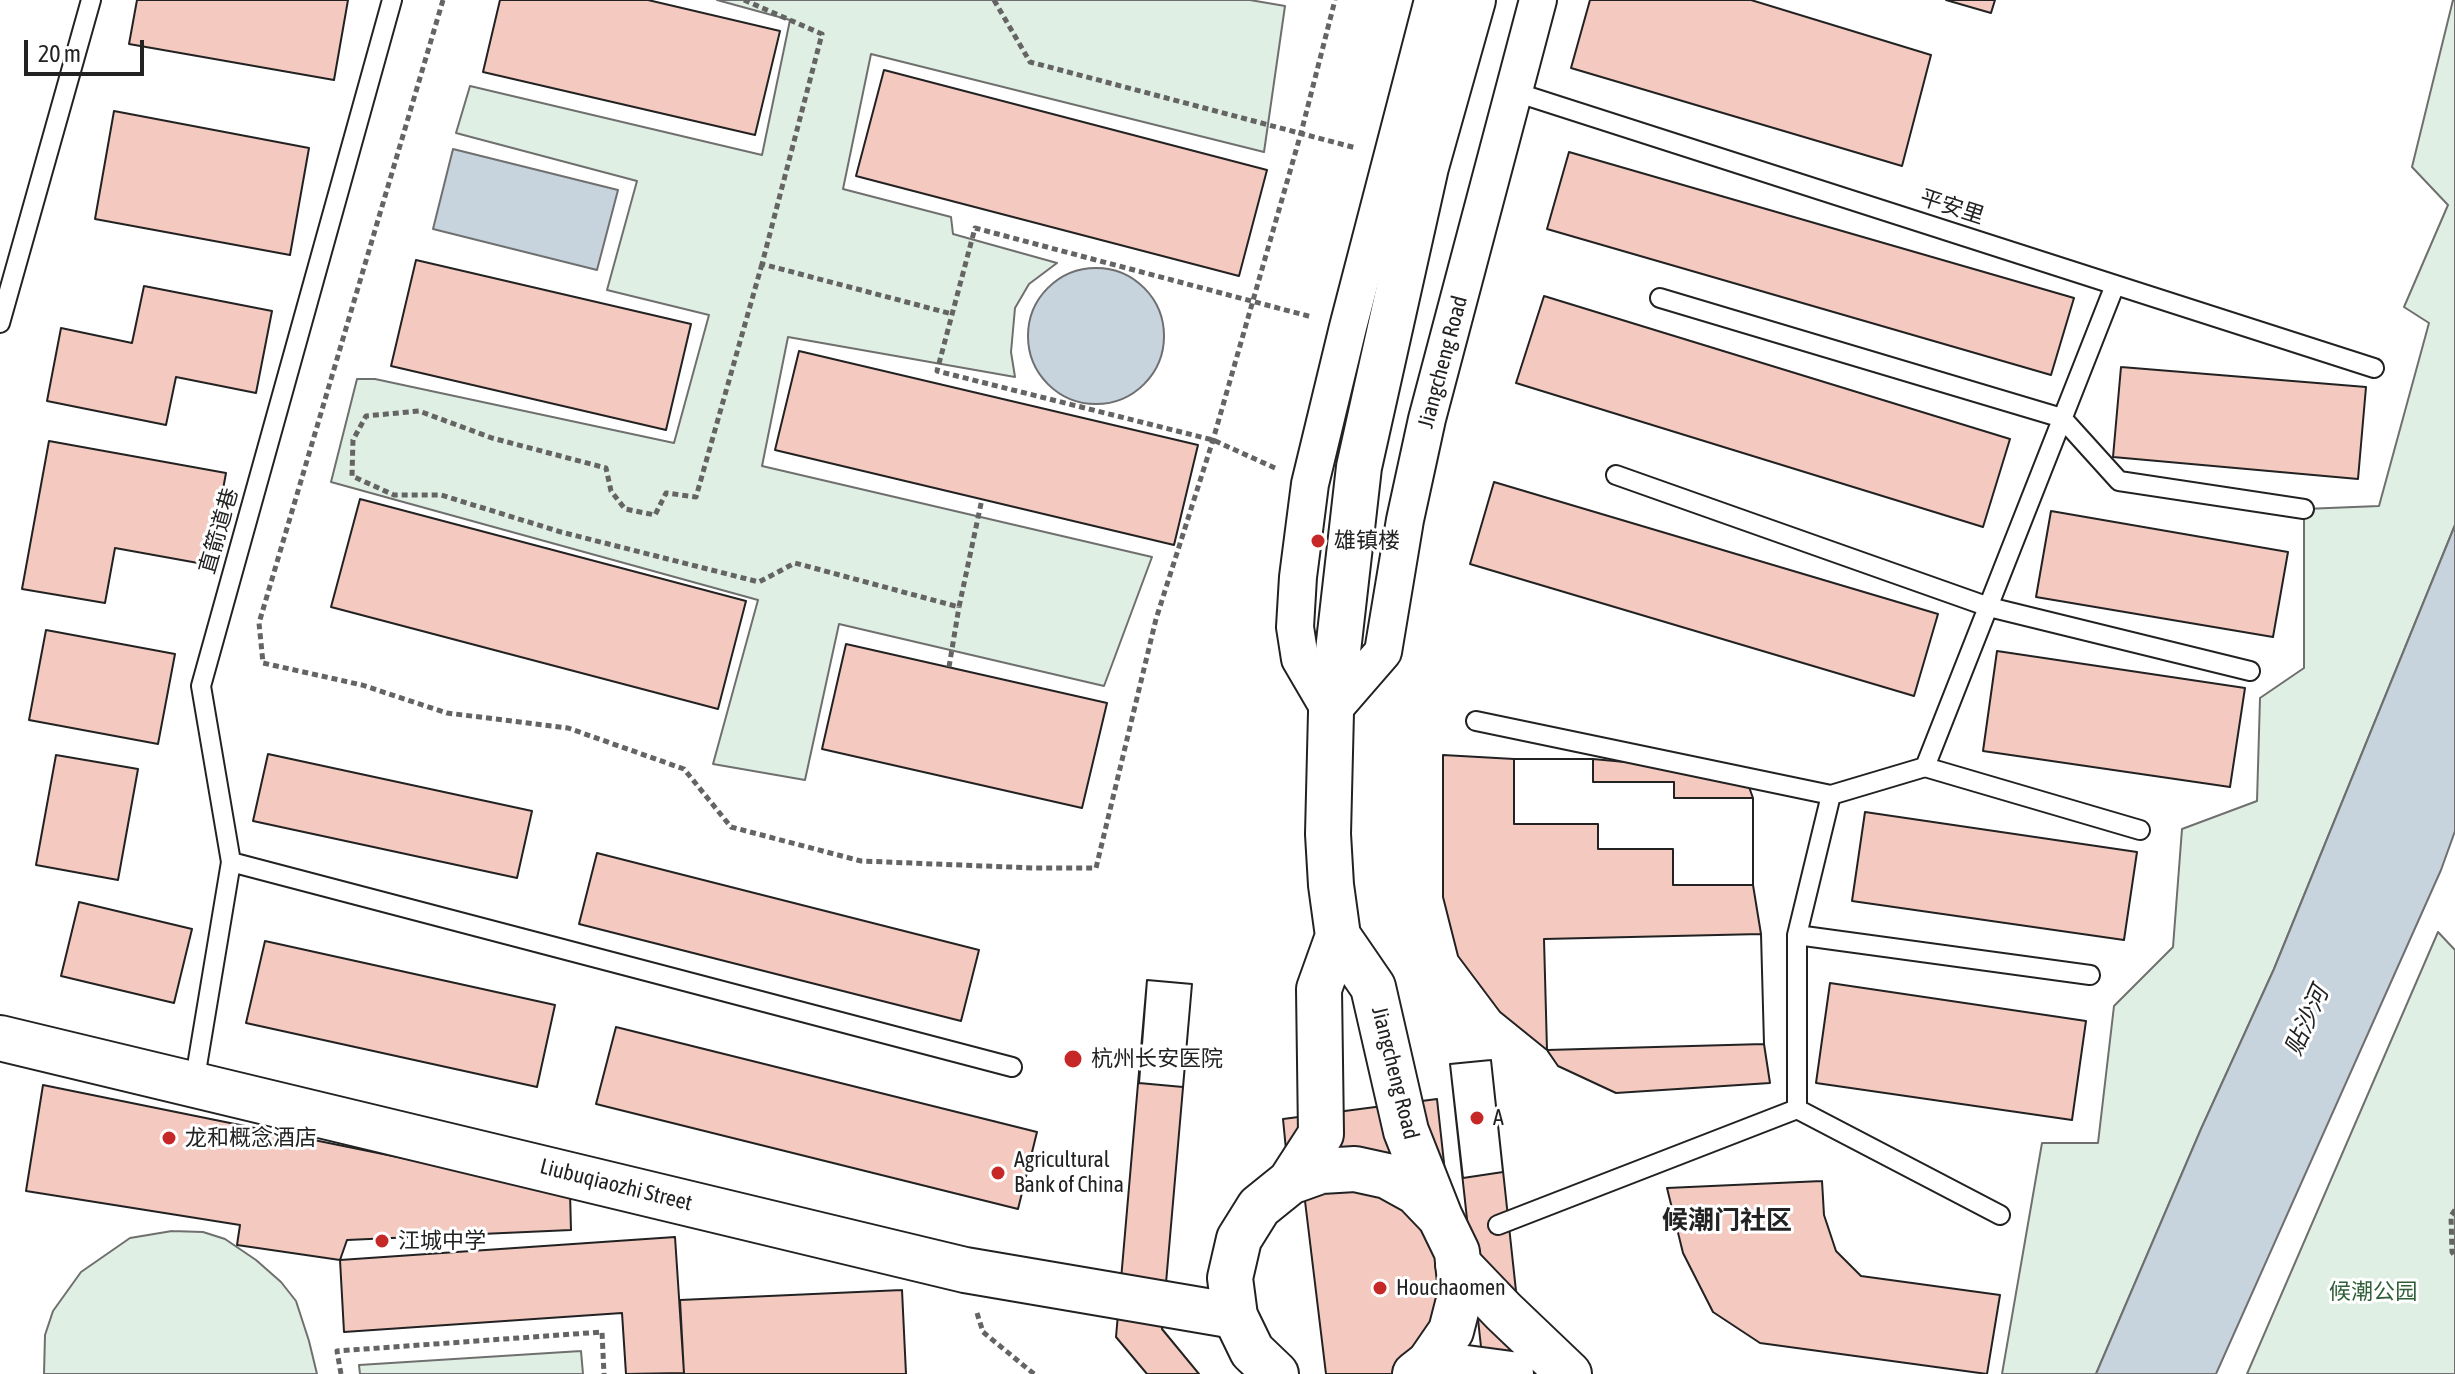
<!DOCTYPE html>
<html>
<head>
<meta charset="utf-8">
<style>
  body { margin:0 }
  #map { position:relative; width:2455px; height:1374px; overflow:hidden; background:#fff; font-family:"Asap Condensed",sans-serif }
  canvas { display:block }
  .scale { position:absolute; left:24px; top:40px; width:120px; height:36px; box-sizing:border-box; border:4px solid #222; border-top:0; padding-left:10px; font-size:24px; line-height:28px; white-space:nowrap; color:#222; -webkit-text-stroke:6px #fff; paint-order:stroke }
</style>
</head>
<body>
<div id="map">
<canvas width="2455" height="1374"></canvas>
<div class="scale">20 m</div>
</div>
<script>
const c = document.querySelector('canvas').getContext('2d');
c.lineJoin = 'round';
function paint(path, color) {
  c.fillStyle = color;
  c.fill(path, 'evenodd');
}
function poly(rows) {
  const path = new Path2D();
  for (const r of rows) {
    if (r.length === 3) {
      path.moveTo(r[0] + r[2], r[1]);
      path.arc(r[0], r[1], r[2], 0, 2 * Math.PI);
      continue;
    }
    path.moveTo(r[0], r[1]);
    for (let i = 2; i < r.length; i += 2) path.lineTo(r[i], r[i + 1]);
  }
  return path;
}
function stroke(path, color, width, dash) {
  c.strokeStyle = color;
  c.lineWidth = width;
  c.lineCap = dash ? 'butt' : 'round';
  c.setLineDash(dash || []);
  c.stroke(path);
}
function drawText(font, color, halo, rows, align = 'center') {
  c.font = font + ' "Asap Condensed","Noto Sans SC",sans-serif';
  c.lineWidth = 6;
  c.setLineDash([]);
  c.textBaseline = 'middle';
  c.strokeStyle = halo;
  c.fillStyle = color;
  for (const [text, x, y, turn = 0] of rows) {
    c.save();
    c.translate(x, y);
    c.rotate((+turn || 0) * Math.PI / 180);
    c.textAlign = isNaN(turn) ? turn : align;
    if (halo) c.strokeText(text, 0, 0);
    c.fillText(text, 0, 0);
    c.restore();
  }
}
const green = poly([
  [717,0,1250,0,1285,6,1264,152,871,54,843,189,951,217,953,234,1057,263,1029,284,1015,308,1011,352,1015,377,788,337,762,466,1152,557,1104,686,839,624,805,780,713,764,758,600,331,482,357,379,375,379,674,443,709,315,607,290,637,181,456,133,470,86,762,155,790,20,717,0],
  [2453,0,2455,0,2455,525,2274,969,2201,1129,2096,1374,2002,1374,2042,1143,2098,1143,2114,1006,2173,947,2182,829,2257,801,2260,698,2304,668,2304,509,2379,506,2429,323,2404,307,2448,205,2412,167,2453,0],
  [2438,932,2455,950,2455,1374,2247,1374,2438,932],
  [172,1231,203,1232,225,1239,256,1260,281,1282,296,1301,309,1341,317,1374,44,1374,45,1335,53,1311,81,1272,130,1238,172,1231],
  [581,1351,583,1374,360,1374,359,1365,581,1351]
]);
const water = poly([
  [453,149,618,190,597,270,433,229,453,149],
  [1096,336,68],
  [2455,525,2455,831,2441,870,2216,1374,2096,1374,2201,1129,2274,969,2455,525]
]);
const building = poly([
  [137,0,348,0,334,80,129,44,137,0],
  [500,0,648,0,780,31,755,135,483,72,500,0],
  [1590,0,1751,0,1931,55,1902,166,1571,68,1590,0],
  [1946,0,1995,0,1991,13,1946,0],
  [884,70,1267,170,1239,276,856,176,884,70],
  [114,111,309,148,290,255,95,219,114,111],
  [1569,152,2074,298,2051,375,1547,229,1569,152],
  [416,260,691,324,666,430,391,366,416,260],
  [144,286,272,311,256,393,176,377,166,425,47,401,61,328,132,343,144,286],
  [1544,296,2010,439,1983,527,1516,383,1544,296],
  [799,351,1198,445,1174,545,775,450,799,351],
  [2121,367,2366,387,2358,479,2113,457,2121,367],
  [49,441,226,473,209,565,115,548,105,603,22,589,49,441],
  [1494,482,1938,614,1914,696,1470,564,1494,482],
  [360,499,746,601,718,709,331,607,360,499],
  [2051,511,2288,552,2273,637,2036,597,2051,511],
  [46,630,175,654,158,744,29,720,46,630],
  [846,644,1107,703,1082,808,822,749,846,644],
  [1997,651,2245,688,2230,787,1983,751,1997,651],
  [268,754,532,811,517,878,253,821,268,754],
  [56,755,138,769,118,880,36,865,56,755],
  [1443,755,1514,759,1593,759,1744,773,1753,798,1753,885,1761,934,1764,1044,1770,1083,1616,1093,1558,1066,1547,1050,1500,1012,1458,956,1443,897,1443,755],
  [1514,759,1593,759,1593,782,1674,782,1674,798,1753,798,1753,885,1673,885,1673,849,1598,849,1598,824,1514,824,1514,759],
  [1865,812,2137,852,2124,940,1852,901,1865,812],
  [597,853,979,950,961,1021,579,924,597,853],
  [79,902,192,929,174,1003,61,976,79,902],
  [1761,934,1764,1044,1547,1050,1544,939,1761,934],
  [265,941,555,1005,537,1087,246,1023,265,941],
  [1147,980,1192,984,1162,1329,1199,1374,1147,1374,1116,1337,1147,980],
  [1147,980,1192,984,1183,1087,1139,1083,1147,980],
  [1830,983,2086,1021,2072,1120,1816,1083,1830,983],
  [616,1027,1037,1132,1018,1209,596,1104,616,1027],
  [1491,1060,1525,1374,1484,1374,1450,1064,1491,1060],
  [1491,1060,1503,1172,1463,1178,1450,1064,1491,1060],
  [43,1085,570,1192,571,1230,347,1240,340,1260,237,1245,240,1225,26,1191,43,1085],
  [1437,1099,1446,1181,1456,1374,1326,1374,1305,1201,1291,1201,1283,1119,1437,1099],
  [1822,1181,1824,1215,1836,1251,1861,1276,2000,1295,1987,1374,1760,1343,1713,1312,1683,1253,1667,1188,1822,1181],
  [675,1237,684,1373,626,1374,622,1313,344,1332,340,1260,675,1237],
  [902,1290,906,1374,684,1374,680,1300,902,1290]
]);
const path = poly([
  [443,0,259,623,263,663,362,685,447,713,568,728,684,769,731,827,861,861,1034,868,1096,868,1156,619,1213,440,1301,133,1335,0],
  [744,0,822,34,762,264,952,314],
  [994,0,1030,62,1356,148],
  [762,264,696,497,666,493,655,515,625,509,611,491,606,468,492,438,419,411,366,416,353,440,352,476,394,495,441,495,561,532,759,582,795,563,959,607,982,499],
  [1275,468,1213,440,937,371,975,228,1312,317],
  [949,667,959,607],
  [2455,1210,2451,1216,2452,1252,2455,1256],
  [977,1313,983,1332,1034,1374],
  [341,1374,337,1351,602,1332,604,1374]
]);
const lane = poly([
  [1515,92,2374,368],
  [1660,298,2062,418,2119,481,2304,509],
  [0,323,91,0],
  [1616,475,1989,607,2250,671],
  [1476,721,1831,795],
  [1925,767,2140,830],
  [231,862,1012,1067],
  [1797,935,2090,975],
  [194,1084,231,862,201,686,392,0],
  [1797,1109,2000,1215],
  [1498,1225,1797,1109,1797,935,1831,795,1925,767,2115,285]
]);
const street = poly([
  [1433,0,1348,327,1310,484,1298,577,1295,627,1300,659,1331,712,1383,652,1405,520,1427,419,1538,0]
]);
const secondary = poly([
  [0,1038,965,1270,1235,1316],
  [1458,1264,1503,1311,1569,1374],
  [1429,1363,1511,1374]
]);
const primary = poly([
  [1290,1182,1321,1134,1319,989,1338,936],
  [1276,1374,1252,1351,1235,1316,1230,1278,1239,1239,1259,1207,1290,1182,1321,1171,1355,1169,1387,1176,1416,1192,1438,1215],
  [1415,1374,1429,1363,1451,1331,1461,1292,1457,1252,1440,1217,1406,1131,1373,987,1338,936,1331,885,1328,834,1331,712,1359,467,1426,167,1473,0]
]);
const markers = [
  [1318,541,8,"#c62828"],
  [1073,1059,10,"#c62828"],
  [1477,1118,8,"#c62828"],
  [169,1138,8,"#c62828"],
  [998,1173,8,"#c62828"],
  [382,1241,8,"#c62828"],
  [1380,1288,8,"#c62828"]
];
const streetNames = [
  ["平安里",1952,207,18],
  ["Jiangcheng Road",1443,362,-75],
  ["直箭道巷",219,531,-74],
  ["Jiangcheng Road",1395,1073,76],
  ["Liubuqiaozhi Street",616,1185,14]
];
const poiNames = [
  ["雄镇楼",1334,541],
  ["杭州长安医院",1091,1059],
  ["A",1493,1118],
  ["龙和概念酒店",185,1138],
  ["Agricultural",1014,1160],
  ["Bank of China",1014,1185],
  ["江城中学",398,1241],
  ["Houchaomen",1396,1288]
];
const parkNames = [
  ["候潮公园",2373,1292]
];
const waterNames = [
  ["贴沙河",2307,1021,-66]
];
const quarterNames = [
  ["候潮门社区",1727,1221]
];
paint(green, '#e0efe3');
stroke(green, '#6f6f6f', 2);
paint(water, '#c7d3dd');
stroke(water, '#6f6f6f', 2);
paint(building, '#f3c9c0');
stroke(building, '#222', 2);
stroke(lane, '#222', 22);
stroke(street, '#222', 40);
stroke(secondary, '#222', 48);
stroke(primary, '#222', 48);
stroke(path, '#646464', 5, [6, 4]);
stroke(lane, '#fff', 18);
stroke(street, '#fff', 36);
stroke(secondary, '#fff', 44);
stroke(primary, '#fff', 44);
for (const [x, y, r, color] of markers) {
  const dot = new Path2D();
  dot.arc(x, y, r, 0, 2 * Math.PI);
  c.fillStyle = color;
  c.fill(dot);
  stroke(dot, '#fff', 3);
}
drawText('22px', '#222', '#fff', streetNames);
drawText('22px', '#222', '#fff', poiNames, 'left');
drawText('22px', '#2f5e38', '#fff', parkNames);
drawText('italic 24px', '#222', '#fff', waterNames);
drawText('bold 26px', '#222', '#fff', quarterNames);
</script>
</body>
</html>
